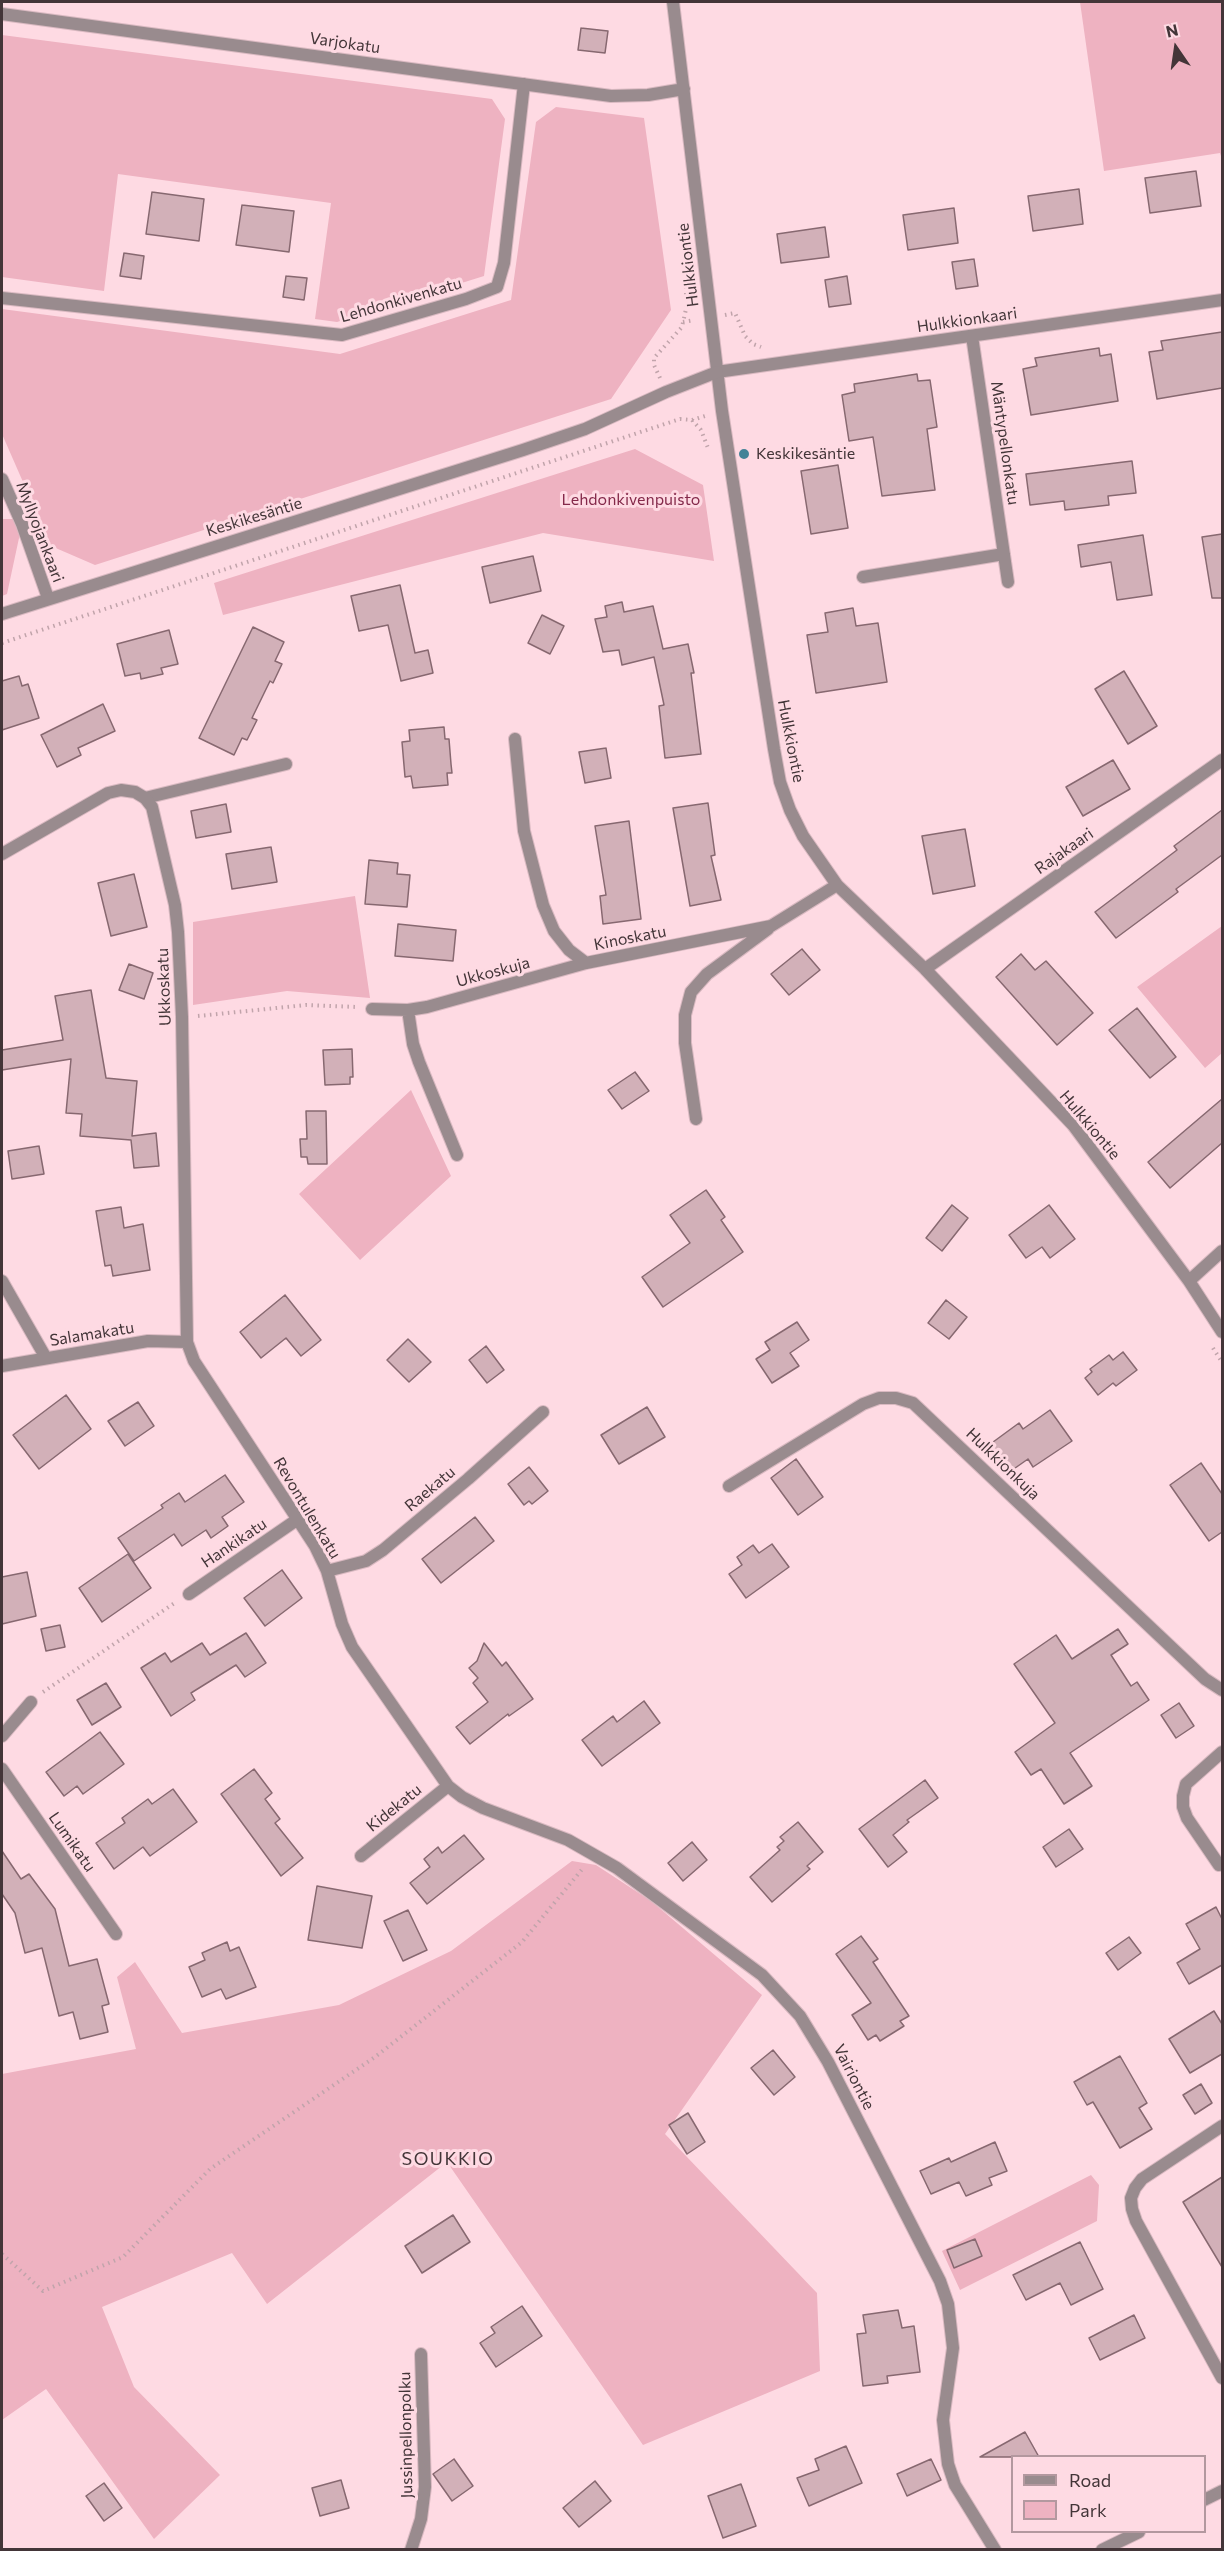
<!DOCTYPE html>
<html>
<head>
<meta charset="utf-8">
<style>
  body { margin:0 }
  #map { position:relative; width:1224px; height:2551px; overflow:hidden; background:#fedae3; font-family:Commissioner,sans-serif }
  canvas { display:block }
  .frame { position:absolute; inset:0; border:3px solid #433538; pointer-events:none }
  .legend { position:absolute; left:1011px; top:2455px; width:195px; height:78px; box-sizing:border-box; background:#fedae3; border:2px solid #b3989f; margin:0; padding:8px 10px; list-style:none; font-size:18px; color:#433538 }
  .legend li { display:flex; align-items:center; gap:12px; height:30px }
  .legend b { width:30px; border:2px solid #b3989f }
  .north { position:absolute; left:1146px; top:18px; width:60px; height:60px; -webkit-text-stroke:4px #fedae3; paint-order:stroke; rotate:347deg; font-size:16px; font-weight:700; line-height:24px; text-align:center; color:#433538 }
  .north::after { content:''; display:block; margin:auto; width:21px; height:27px; background:#433538; clip-path:polygon(50% 0,100% 100%,50% 72%,0 100%) }
</style>
</head>
<body>
<div id="map">
<canvas width="1224" height="2551"></canvas>
<div class="frame"></div>
<ul class="legend">
<li><b style="height:8px;background:#998b8e"></b>Road</li>
<li><b style="height:16px;background:#eeb2c1"></b>Park</li>
</ul>
<div class="north">N</div>
</div>
<script>
const c = document.querySelector('canvas').getContext('2d');
c.lineJoin = 'round';
function paint(path, color) {
  c.fillStyle = color;
  c.fill(path, 'evenodd');
}
function poly(rows) {
  const path = new Path2D();
  for (const r of rows) {
    path.moveTo(r[0], r[1]);
    for (let i = 2; i < r.length; i += 2) path.lineTo(r[i], r[i + 1]);
  }
  return path;
}
function stroke(path, color, width, dash) {
  c.strokeStyle = color;
  c.lineWidth = width;
  c.lineCap = dash ? 'butt' : 'round';
  c.setLineDash(dash || []);
  c.stroke(path);
}
function drawText(font, color, halo, rows, align = 'center') {
  c.font = font + ' Commissioner,sans-serif';
  c.lineWidth = 6;
  c.setLineDash([]);
  c.textBaseline = 'middle';
  c.strokeStyle = halo;
  c.fillStyle = color;
  for (const [text, x, y, turn = 0] of rows) {
    c.save();
    c.translate(x, y);
    c.rotate((+turn || 0) * Math.PI / 180);
    c.textAlign = isNaN(turn) ? turn : align;
    if (halo) c.strokeText(text, 0, 0);
    c.fillText(text, 0, 0);
    c.restore();
  }
}
const green = poly([
  [1080,2,1222,2,1222,159,1220,153,1104,171],
  [2,35,492,99,505,119,484,276,337,322,315,319,331,203,118,174,104,291,2,277],
  [556,107,644,118,671,310,611,399,95,565,51,546,2,434,2,309,340,354,511,300,536,122],
  [635,449,703,485,714,561,543,533,223,615,214,583],
  [2,519,20,519,22,524,7,594,2,596],
  [355,896,370,998,287,991,193,1005,193,922],
  [1222,926,1222,1053,1205,1068,1137,987],
  [411,1090,451,1176,360,1260,299,1194],
  [572,1861,596,1865,651,1901,762,1995,665,2134,817,2293,820,2371,643,2445,447,2162,267,2304,232,2253,102,2307,134,2387,220,2475,154,2539,46,2389,2,2420,2,2074,136,2049,117,1977,135,1962,182,2033,339,2005,451,1951],
  [1091,2175,1099,2185,1097,2221,960,2290,942,2251]
]);
const building = poly([
  [581,28,608,31,605,53,578,50,581,28],
  [1196,171,1201,206,1150,213,1145,178,1196,171],
  [1079,189,1083,224,1033,231,1028,196,1079,189],
  [152,192,204,199,199,241,146,234,152,192],
  [242,205,294,211,289,252,236,245,242,205],
  [954,208,958,243,908,250,903,215,954,208],
  [825,227,829,257,781,263,777,234,825,227],
  [124,253,144,256,141,279,120,276,124,253],
  [974,259,978,286,956,289,952,262,974,259],
  [286,276,307,278,304,300,283,297,286,276],
  [847,276,851,304,829,307,825,280,847,276],
  [1222,332,1222,388,1157,399,1149,352,1163,350,1161,341,1222,332],
  [1099,348,1100,356,1111,354,1118,401,1031,415,1023,369,1037,366,1035,358,1099,348],
  [917,374,918,381,930,380,937,427,927,429,935,490,882,496,873,437,849,441,842,395,855,392,854,384,917,374],
  [1132,461,1136,493,1108,496,1109,505,1065,510,1064,501,1030,505,1026,474,1132,461],
  [838,465,848,528,811,534,801,471,838,465],
  [1222,534,1222,598,1212,598,1202,537,1222,534],
  [1143,535,1152,595,1117,600,1111,562,1081,567,1078,545,1143,535],
  [533,556,541,591,490,603,482,567,533,556],
  [400,585,415,653,428,650,433,673,401,681,388,625,359,631,351,596,400,585],
  [622,602,624,612,653,606,663,649,688,644,694,673,691,673,701,754,665,758,659,706,664,705,654,657,622,665,619,650,603,652,595,619,607,617,605,606,622,602],
  [853,608,856,626,878,623,887,682,816,693,807,635,828,632,825,613,853,608],
  [542,615,564,626,550,654,528,643,542,615],
  [253,627,284,642,275,661,282,664,273,683,270,681,252,718,257,720,247,740,242,738,234,755,199,738,253,627],
  [169,630,178,664,161,668,163,674,141,679,140,673,125,676,117,644,169,630],
  [1124,671,1157,726,1128,744,1095,689,1124,671],
  [19,676,22,686,28,684,39,718,2,730,2,681,19,676],
  [103,704,115,731,78,748,81,755,57,767,41,735,103,704],
  [444,727,445,739,449,739,451,764,452,773,447,773,448,785,413,788,411,776,405,777,402,742,410,741,409,730,444,727],
  [606,748,611,778,585,783,579,752,606,748],
  [1113,760,1130,789,1083,816,1066,787,1113,760],
  [708,803,715,855,711,856,721,900,690,906,673,808,708,803],
  [226,804,231,832,196,838,191,811,226,804],
  [1222,810,1222,855,1176,889,1178,892,1116,938,1095,912,1177,850,1174,846,1222,810],
  [629,821,641,919,603,924,600,896,606,895,595,826,629,821],
  [965,829,975,886,933,894,922,836,965,829],
  [271,847,277,882,232,889,226,854,271,847],
  [369,860,398,863,397,874,410,875,407,907,365,904,369,860],
  [134,874,147,927,111,936,98,883,134,874],
  [398,924,456,930,453,961,395,956,398,924],
  [802,949,820,970,789,995,771,974,802,949],
  [1021,954,1035,970,1046,961,1093,1013,1057,1045,996,977,1021,954],
  [129,964,153,973,144,999,119,990,129,964],
  [91,990,106,1078,137,1081,132,1136,156,1133,159,1166,134,1168,131,1140,80,1136,82,1114,66,1113,71,1059,2,1070,2,1050,63,1040,55,996,91,990],
  [1137,1008,1176,1057,1150,1078,1109,1030,1137,1008],
  [352,1049,353,1077,350,1077,350,1084,325,1085,323,1050,352,1049],
  [635,1072,649,1091,622,1109,608,1090,635,1072],
  [1222,1099,1222,1143,1170,1188,1148,1162,1222,1099],
  [306,1111,326,1111,327,1164,308,1164,307,1157,301,1157,300,1139,307,1139,306,1111],
  [39,1146,44,1174,12,1179,8,1151,39,1146],
  [706,1190,725,1217,721,1220,743,1252,663,1307,642,1277,690,1243,670,1215,706,1190],
  [952,1205,968,1218,942,1251,926,1238,952,1205],
  [1049,1205,1075,1239,1050,1258,1042,1247,1026,1258,1009,1235,1049,1205],
  [121,1207,124,1228,143,1224,150,1270,113,1276,111,1265,105,1266,96,1211,121,1207],
  [285,1295,321,1340,301,1356,286,1338,261,1358,240,1332,285,1295],
  [946,1300,967,1317,949,1339,928,1323,946,1300],
  [797,1322,809,1340,790,1353,799,1366,772,1383,756,1359,770,1350,765,1342,797,1322],
  [408,1339,431,1362,409,1382,387,1360,408,1339],
  [486,1346,504,1370,487,1383,469,1360,486,1346],
  [1123,1352,1137,1370,1116,1386,1113,1383,1098,1395,1085,1378,1092,1372,1090,1369,1109,1355,1113,1360,1123,1352],
  [66,1395,91,1429,39,1469,13,1435,66,1395],
  [138,1402,154,1426,125,1446,108,1421,138,1402],
  [647,1407,665,1437,619,1464,601,1435,647,1407],
  [1050,1410,1072,1441,1033,1467,1028,1459,1008,1473,989,1445,1019,1423,1023,1429,1050,1410],
  [796,1459,823,1497,798,1515,771,1478,796,1459],
  [1201,1463,1222,1494,1222,1532,1209,1541,1170,1485,1201,1463],
  [529,1467,548,1491,532,1504,529,1501,524,1505,508,1484,529,1467],
  [225,1475,244,1502,222,1517,228,1526,211,1538,206,1530,182,1546,174,1534,134,1561,118,1538,163,1508,161,1505,179,1493,185,1502,225,1475],
  [475,1517,494,1541,441,1583,422,1559,475,1517],
  [772,1544,789,1567,746,1598,729,1574,742,1565,737,1557,753,1545,759,1553,772,1544],
  [128,1554,151,1588,102,1622,79,1588,128,1554],
  [282,1570,302,1598,265,1626,244,1598,282,1570],
  [27,1572,36,1616,2,1624,2,1577,27,1572],
  [60,1625,65,1647,46,1651,41,1629,60,1625],
  [1118,1629,1128,1644,1111,1655,1131,1686,1137,1682,1149,1700,1070,1753,1092,1786,1064,1804,1041,1769,1031,1775,1015,1752,1055,1723,1014,1664,1056,1635,1072,1659,1118,1629],
  [246,1633,266,1663,245,1677,236,1665,191,1693,195,1700,171,1716,141,1668,165,1653,171,1662,202,1643,210,1655,246,1633],
  [484,1643,502,1666,506,1662,533,1699,509,1716,508,1714,470,1744,456,1727,488,1702,473,1683,478,1678,469,1668,477,1661,484,1643],
  [106,1683,121,1707,92,1725,77,1700,106,1683],
  [644,1701,660,1723,602,1766,582,1740,613,1716,617,1722,644,1701],
  [1179,1703,1194,1726,1176,1738,1161,1715,1179,1703],
  [100,1732,124,1764,83,1794,77,1786,64,1796,46,1772,100,1732],
  [254,1769,272,1793,265,1799,280,1819,275,1823,303,1858,281,1876,221,1794,254,1769],
  [925,1780,938,1798,907,1820,909,1822,893,1835,907,1852,888,1867,859,1829,925,1780],
  [173,1789,197,1822,150,1856,143,1847,114,1869,96,1843,125,1823,122,1818,148,1799,152,1804,173,1789],
  [798,1822,823,1852,807,1866,810,1869,772,1902,750,1877,780,1850,777,1847,784,1841,780,1837,798,1822],
  [1069,1829,1083,1849,1056,1867,1043,1847,1069,1829],
  [464,1835,484,1859,427,1904,410,1883,430,1867,424,1859,438,1847,442,1853,464,1835],
  [692,1842,707,1860,683,1881,668,1863,692,1842],
  [2,1851,21,1879,29,1874,55,1909,69,1966,97,1959,109,2004,102,2006,108,2032,80,2039,73,2012,59,2016,42,1948,25,1953,15,1913,2,1894,2,1851],
  [317,1886,372,1896,362,1948,308,1940,317,1886],
  [1216,1907,1222,1919,1222,1965,1189,1984,1177,1963,1200,1949,1186,1924,1216,1907],
  [408,1910,427,1950,403,1961,384,1921,408,1910],
  [861,1936,878,1959,873,1962,909,2016,900,2021,904,2026,880,2041,876,2035,868,2040,852,2015,871,2003,836,1954,861,1936],
  [1129,1937,1141,1953,1118,1970,1106,1953,1129,1937],
  [227,1942,230,1951,239,1947,256,1987,226,1999,221,1989,202,1997,189,1967,205,1960,202,1953,227,1942],
  [1214,2011,1222,2024,1222,2054,1190,2073,1169,2039,1214,2011],
  [773,2050,795,2077,774,2095,751,2068,773,2050],
  [1120,2056,1147,2103,1139,2108,1152,2129,1120,2148,1093,2102,1087,2105,1074,2082,1120,2056],
  [1201,2084,1212,2103,1195,2114,1183,2095,1201,2084],
  [688,2113,705,2142,687,2154,669,2125,688,2113],
  [995,2142,1007,2171,989,2178,992,2185,966,2196,959,2182,931,2194,920,2171,949,2158,951,2162,995,2142],
  [1222,2177,1222,2267,1183,2202,1222,2177],
  [453,2215,470,2242,422,2273,405,2246,453,2215],
  [975,2239,982,2256,954,2268,947,2250,975,2239],
  [1080,2242,1103,2289,1071,2305,1060,2283,1026,2300,1013,2275,1080,2242],
  [522,2306,542,2336,496,2367,480,2343,495,2333,491,2327,522,2306],
  [898,2310,902,2328,914,2326,920,2372,887,2376,888,2383,863,2386,857,2334,866,2333,863,2315,898,2310],
  [1134,2315,1145,2338,1100,2360,1089,2338,1134,2315],
  [1025,2432,1039,2457,980,2457,1025,2432],
  [846,2446,862,2483,809,2506,797,2478,819,2470,815,2459,846,2446],
  [454,2459,473,2486,452,2501,433,2474,454,2459],
  [931,2459,941,2480,907,2496,897,2474,931,2459],
  [341,2480,349,2508,320,2516,312,2488,341,2480],
  [595,2481,611,2501,579,2527,563,2508,595,2481],
  [104,2483,122,2508,104,2521,86,2496,104,2483],
  [741,2484,756,2526,723,2538,708,2496,741,2484]
]);
const path = poly([
  [725,315,735,313,745,336,753,344,761,347],
  [683,322,694,320],
  [660,378,654,365,654,358,682,327,686,309,686,276],
  [692,420,701,430,708,448],
  [2,643,680,419,692,420,705,416],
  [198,1016,306,1005,358,1007],
  [1213,1348,1222,1362],
  [43,1692,176,1602],
  [2,2254,43,2291,123,2257,210,2169,375,2057,522,1942,584,1867]
]);
const service = poly([
  [145,798,286,764]
]);
const minor = poly([
  [673,2,722,411,774,749,780,782,790,810,803,836,837,885,925,969,1073,1125,1189,1281,1222,1332],
  [2,14,611,96,648,95,684,89],
  [2,298,342,335,466,299,497,287,504,263,524,84],
  [972,336,1008,582],
  [717,372,1222,300],
  [2,479,22,524,48,598],
  [863,577,1004,554],
  [515,739,524,831,543,905,554,931,569,950,586,963,771,926,837,885],
  [2,854,108,793,121,790,135,792,145,798,152,807,175,905,178,932,182,1017,187,1342,194,1361,315,1546,327,1571,342,1624,352,1647,448,1786,462,1797,483,1808,568,1840,617,1868,762,1975,800,2016,828,2062,940,2281,948,2304,953,2348,943,2420,948,2464,955,2485,995,2550],
  [925,969,1222,760],
  [372,1009,408,1010,427,1007,586,963],
  [408,1010,413,1044,419,1062,457,1155],
  [696,1119,685,1043,685,1015,691,992,707,974,768,929],
  [2,1281,46,1358],
  [1189,1281,1222,1251],
  [2,1366,148,1341,187,1342],
  [729,1486,863,1404,879,1398,896,1398,913,1403,1205,1679,1222,1690],
  [327,1571,366,1561,383,1550,468,1479,543,1412],
  [189,1594,298,1519],
  [2,1736,31,1702],
  [2,1769,116,1934],
  [361,1856,448,1786],
  [1219,1865,1187,1818,1183,1807,1183,1796,1186,1784,1222,1752],
  [1222,2126,1142,2179,1135,2188,1131,2198,1132,2209,1136,2221,1222,2378],
  [1204,2500,1222,2491],
  [411,2550,421,2519,425,2487,421,2354],
  [1102,2550,1139,2532]
]);
const tertiary = poly([
  [2,614,523,450,585,429,666,392,717,372]
]);
const markers = [
  [744,454,6,"#438397"]
];
const streetNames = [
  ["Varjokatu",345,43,8],
  ["Hulkkiontie",688,265,-97],
  ["Lehdonkivenkatu",401,300,-16],
  ["Hulkkionkaari",967,320,-8],
  ["Mäntypellonkatu",1005,443,82],
  ["Keskikesäntie",254,517,-17],
  ["Myllyojankaari",40,532,69],
  ["Hulkkiontie",791,741,79],
  ["Rajakaari",1064,851,-35],
  ["Kinoskatu",630,938,-11],
  ["Ukkoskuja",493,972,-15],
  ["Ukkoskatu",164,987,-92],
  ["Hulkkiontie",1090,1125,50],
  ["Salamakatu",92,1334,-9],
  ["Hulkkionkuja",1003,1464,44],
  ["Raekatu",430,1489,-40],
  ["Revontulenkatu",307,1508,59],
  ["Hankikatu",234,1543,-34],
  ["Kidekatu",394,1808,-39],
  ["Lumikatu",72,1842,55],
  ["Vairiontie",854,2077,63],
  ["Jussinpellonpolku",406,2435,-91]
];
const poiNames = [
  ["Keskikesäntie",756,454]
];
const parkNames = [
  ["Lehdonkivenpuisto",631,500]
];
const neighbourhoodNames = [
  ["SOUKKIO",448,2159]
];
paint(green, '#eeb2c1');
paint(building, '#d2b0b8');
stroke(building, '#876870', 1.5);
stroke(service, '#d9b9c1', 14);
stroke(minor, '#d9b9c1', 14);
stroke(tertiary, '#d9b9c1', 14);
stroke(path, '#c1a4ab', 4, [1.5, 4.5]);
stroke(service, '#998b8e', 12);
stroke(minor, '#998b8e', 12);
stroke(tertiary, '#998b8e', 12);
for (const [x, y, r, color] of markers) {
  const dot = new Path2D();
  dot.arc(x, y, r, 0, 2 * Math.PI);
  c.fillStyle = color;
  c.fill(dot);
  stroke(dot, '#fedae3', 2);
}
drawText('16px', '#433538', '#fedae3', streetNames);
drawText('16px', '#433538', '#fedae3', poiNames, 'left');
drawText('16px', '#84294a', '#fedae3', parkNames);
c.letterSpacing = '1.5px';
drawText('18px', '#433538', '#fedae3', neighbourhoodNames);
c.letterSpacing = '0px';
</script>
</body>
</html>
